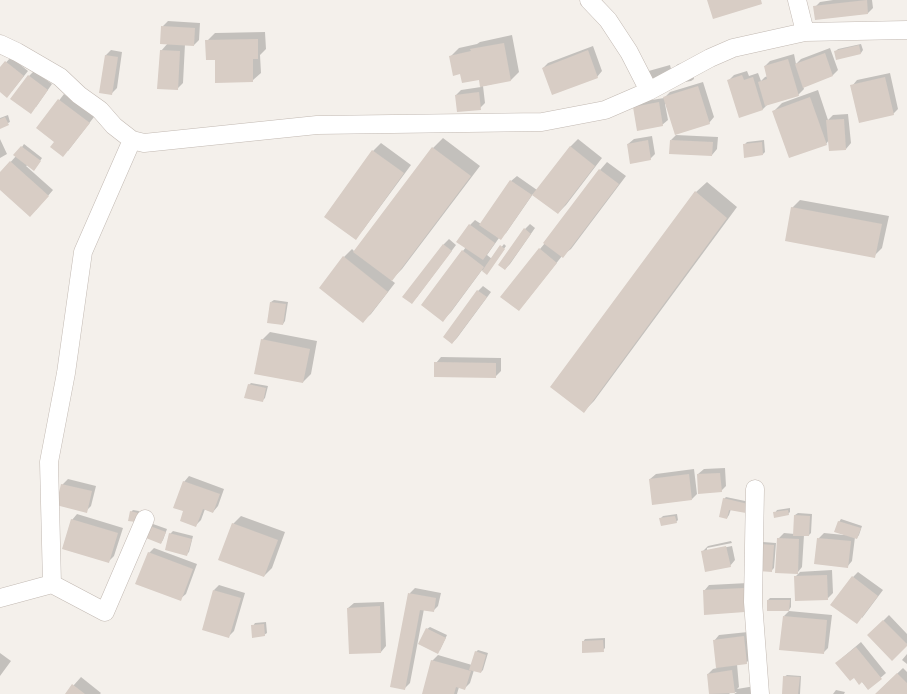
<!DOCTYPE html>
<html>
<head>
<meta charset="utf-8">
<style>
  body { margin:0 }
  canvas { display:block; background:#f4f0eb }
</style>
</head>
<body>
<canvas width="907" height="694"></canvas>
<script>
const c = document.querySelector('canvas').getContext('2d');
c.lineJoin = 'round';
function paint(path, color) {
  c.fillStyle = color;
  c.fill(path, 'evenodd');
}
function poly(rows) {
  const path = new Path2D();
  for (const r of rows) {
    path.moveTo(r[0], r[1]);
    for (let i = 2; i < r.length; i += 2) path.lineTo(r[i], r[i + 1]);
  }
  return path;
}
function stroke(path, color, width, dash) {
  c.strokeStyle = color;
  c.lineWidth = width;
  c.lineCap = dash ? 'butt' : 'round';
  c.setLineDash(dash || []);
  c.stroke(path);
}
const shadow = poly([
  [833,0,872,0,873,8,868,13,815,7,820,2],
  [168,21,200,23,199,40,194,45,185,44,183,83,178,88,161,51,168,43,163,26],
  [265,32,266,49,260,55,261,73,253,80,216,58,207,41,215,33],
  [512,35,519,72,511,80,483,86,485,103,480,108,456,95,461,90,481,87,480,79,461,73,451,56,459,48,477,44,480,42],
  [861,44,863,50,861,53,836,51,838,49],
  [593,46,602,71,597,77,543,68,548,63],
  [830,48,838,70,833,75,803,86,804,89,798,95,768,104,763,109,740,116,729,80,734,75,747,71,749,76,758,73,761,81,765,77,768,76,765,66,770,61,794,54,796,64,801,59],
  [111,50,122,52,117,88,112,93,106,55],
  [11,57,28,71,12,91,0,91,0,69],
  [691,62,694,79,691,81,678,83,676,66,678,64],
  [670,65,674,81,644,93,645,72],
  [34,71,52,84,36,107,29,76],
  [890,73,898,109,893,114,852,86,857,80],
  [703,82,714,117,709,123,666,104,665,104,668,120,662,125,634,107,639,102,664,98,670,92],
  [818,90,828,120,833,115,848,114,851,143,846,149,829,140,826,144,774,111,782,103],
  [64,94,94,117,68,151,38,128],
  [8,115,10,122,0,127,0,118],
  [676,135,718,137,717,149,712,155,671,140],
  [652,136,655,154,650,159,628,144,634,139],
  [443,138,480,166,402,269,391,280,395,283,371,314,363,321,344,257,352,249,355,252,433,148],
  [0,139,7,154,0,158],
  [578,139,602,158,566,205,558,213,533,194,506,233,499,238,487,255,492,259,504,244,506,246,487,273,482,270,451,312,443,320,422,305,466,247,470,225,475,220,481,224,511,181,517,176,537,190,570,147],
  [764,140,765,152,763,154,744,145,747,142],
  [381,143,411,165,363,230,355,238,373,151],
  [24,144,42,158,36,167,28,165,26,166,53,190,36,210,0,188,0,174,16,156],
  [607,162,626,176,571,249,562,256,524,304,540,249,545,243,600,170],
  [707,182,737,207,594,401,584,411,696,192],
  [800,200,889,216,882,248,874,256,792,208],
  [530,224,535,228,510,264,505,269,525,229],
  [449,239,456,245,417,297,412,302,444,244],
  [483,286,491,292,457,338,452,343,478,291],
  [274,300,288,302,285,321,283,324,271,302],
  [270,332,317,341,311,374,303,382,262,340],
  [441,357,501,358,501,371,496,376,436,363],
  [251,383,268,386,265,398,262,401,249,385],
  [725,468,726,486,721,491,698,474,704,469],
  [694,469,697,494,692,499,650,479,656,474],
  [189,476,224,489,218,506,213,512,205,509,201,520,196,525,185,510,184,482],
  [68,479,96,486,91,506,86,511,62,485],
  [726,497,750,502,748,509,731,509,729,515,727,518,724,499],
  [790,508,790,512,788,514,775,513,777,510],
  [133,510,139,511,138,518,131,512],
  [798,513,812,514,811,533,809,535,804,535,802,567,798,572,832,570,833,593,828,598,795,577,800,572,777,572,778,539,784,533,795,534,795,515],
  [77,514,123,528,114,556,109,561,72,520],
  [677,514,678,520,676,522,661,518,663,516],
  [241,516,285,532,272,568,264,576,233,524],
  [841,519,862,526,859,535,857,538,855,537,852,561,847,567,815,563,819,538,824,533,844,535,839,522],
  [153,524,167,529,163,540,161,543,151,527],
  [173,531,193,536,189,552,187,554,170,534],
  [731,541,732,543,707,548,707,551,732,546,735,560,730,566,703,551,708,546],
  [763,542,776,543,774,568,771,571,761,544],
  [154,548,197,564,186,594,180,599,149,553],
  [858,572,883,590,862,618,853,577],
  [748,583,750,606,704,591,709,585],
  [219,585,245,593,234,631,229,636,214,590],
  [415,588,441,593,438,606,433,611,424,609,410,683,405,688,410,593],
  [770,598,791,598,791,607,789,610,768,600],
  [384,602,386,646,381,652,348,608,354,603],
  [789,611,832,615,828,648,823,653,784,616],
  [889,615,907,634,907,644,869,635],
  [266,622,267,633,264,635,253,626,255,623],
  [430,627,447,635,440,650,427,629],
  [748,632,751,658,746,663,737,664,739,687,737,689,761,685,763,694,734,694,737,692,729,693,730,694,710,694,708,674,713,669,717,668,714,641,719,635],
  [605,638,605,648,603,650,583,642,585,639],
  [861,642,886,673,868,689,842,658],
  [478,650,488,653,483,670,481,672,474,670,470,683,465,688,459,687,457,694,423,694,432,661,438,655,472,665,476,652],
  [0,653,11,661,0,676],
  [907,654,907,664,902,660],
  [903,668,907,672,907,694,876,694],
  [787,675,801,676,800,694,783,694,784,677],
  [81,677,101,693,100,694,66,694],
  [836,690,845,692,844,694,833,694]
]);
const building = poly([
  [707,0,761,0,762,4,713,19],
  [867,0,868,14,815,20,813,6],
  [161,26,195,28,194,46,160,44],
  [258,39,258,59,253,59,253,82,215,83,215,60,206,60,205,40],
  [504,43,511,81,480,87,479,80,462,83,460,74,453,76,449,56,471,51,470,49],
  [859,45,861,54,836,60,834,51],
  [160,50,180,51,178,90,157,89],
  [588,50,598,78,552,95,542,68],
  [825,53,833,76,803,88,795,64],
  [105,55,118,57,112,95,99,93],
  [788,59,799,96,765,106,758,82,767,79,764,66],
  [5,61,24,76,7,98,0,92,0,67],
  [28,75,48,90,31,114,10,99],
  [742,75,744,80,753,77,763,110,739,118,727,80],
  [885,77,894,115,859,123,850,85],
  [698,86,710,124,675,135,663,97],
  [479,92,481,110,457,112,455,95],
  [810,97,827,145,789,158,772,111],
  [58,99,90,123,63,157,50,147,54,142,36,128],
  [659,102,663,126,637,131,633,107],
  [5,117,9,125,0,129,0,119],
  [844,119,846,150,829,151,826,120],
  [648,140,651,160,630,164,627,144],
  [670,140,713,142,712,156,669,154],
  [762,142,763,155,744,158,743,144],
  [21,146,41,161,34,171,13,155],
  [570,146,595,166,558,214,532,195],
  [432,147,471,176,392,281,353,252],
  [372,150,404,173,356,240,324,217],
  [10,161,49,196,30,217,0,190,0,172],
  [599,169,619,184,563,258,543,243],
  [510,180,532,195,501,240,479,225],
  [695,191,727,218,584,413,550,387],
  [791,207,882,224,875,258,785,241],
  [469,224,495,243,483,260,456,242],
  [524,228,531,234,505,270,498,265],
  [443,244,452,251,412,304,402,297],
  [500,245,505,249,487,275,482,271],
  [539,248,557,263,519,311,500,297],
  [462,250,484,267,443,322,421,305],
  [343,256,388,292,363,323,319,288],
  [477,290,487,297,452,344,443,337],
  [270,302,286,304,283,325,267,323],
  [261,339,310,349,303,383,254,374],
  [434,362,496,363,496,378,434,377],
  [248,384,266,388,263,402,244,398],
  [720,473,722,492,698,494,697,474],
  [689,474,692,500,652,505,649,479],
  [183,481,220,494,213,513,203,509,196,527,180,521,183,511,173,508],
  [61,484,92,491,87,513,56,505],
  [723,498,748,504,746,513,729,510,727,519,719,517],
  [788,510,789,515,774,518,773,512],
  [130,511,138,513,136,522,128,521],
  [794,515,810,516,809,536,793,536],
  [675,516,677,523,661,526,659,518],
  [71,519,118,533,109,563,62,549],
  [838,521,861,528,857,539,834,532],
  [232,523,278,540,264,577,218,560],
  [150,526,166,532,161,544,146,538],
  [169,533,192,539,187,556,165,550],
  [777,538,799,539,798,574,775,573],
  [817,538,851,541,848,568,814,564],
  [760,544,774,545,772,572,758,571],
  [726,546,731,567,705,572,701,551],
  [148,552,193,569,181,601,135,584],
  [827,575,828,600,795,601,794,576],
  [852,576,878,596,857,624,830,605],
  [744,588,745,612,704,615,703,590],
  [213,590,241,598,229,638,202,630],
  [408,593,436,598,434,612,420,610,405,690,390,687],
  [767,600,790,600,789,611,767,611],
  [380,606,381,653,349,654,347,608],
  [783,616,827,620,824,654,779,650],
  [883,620,907,644,907,646,892,661,867,635],
  [264,624,265,636,252,638,251,625],
  [426,628,446,638,438,654,418,644],
  [744,636,747,664,716,668,713,640],
  [603,640,604,652,582,653,582,641],
  [856,647,882,679,868,690,862,682,859,685,854,678,850,681,835,663],
  [475,651,486,655,481,673,469,670],
  [431,660,471,671,465,690,456,687,454,694,422,694],
  [732,670,735,693,709,694,707,674],
  [897,673,907,683,907,694,875,694],
  [783,676,800,677,798,694,782,694],
  [72,684,85,694,65,694]
]);
const minor = poly([
  [589,0,608,20,629,52,649,91],
  [797,0,805,32,907,30],
  [0,44,17,52,60,77,79,95,100,110,114,126,132,140,144,143,317,125,542,122,605,110,649,91,710,58,733,48,805,32],
  [755,489,753,602,760,694],
  [52,584,49,462,66,373,83,252,132,140],
  [0,598,52,584,105,612,145,519]
]);
paint(shadow, '#0003');
paint(building, '#d8cdc5');
stroke(minor, '#c2b9b2', 19);
stroke(minor, '#fff', 18);
</script>
</body>
</html>
